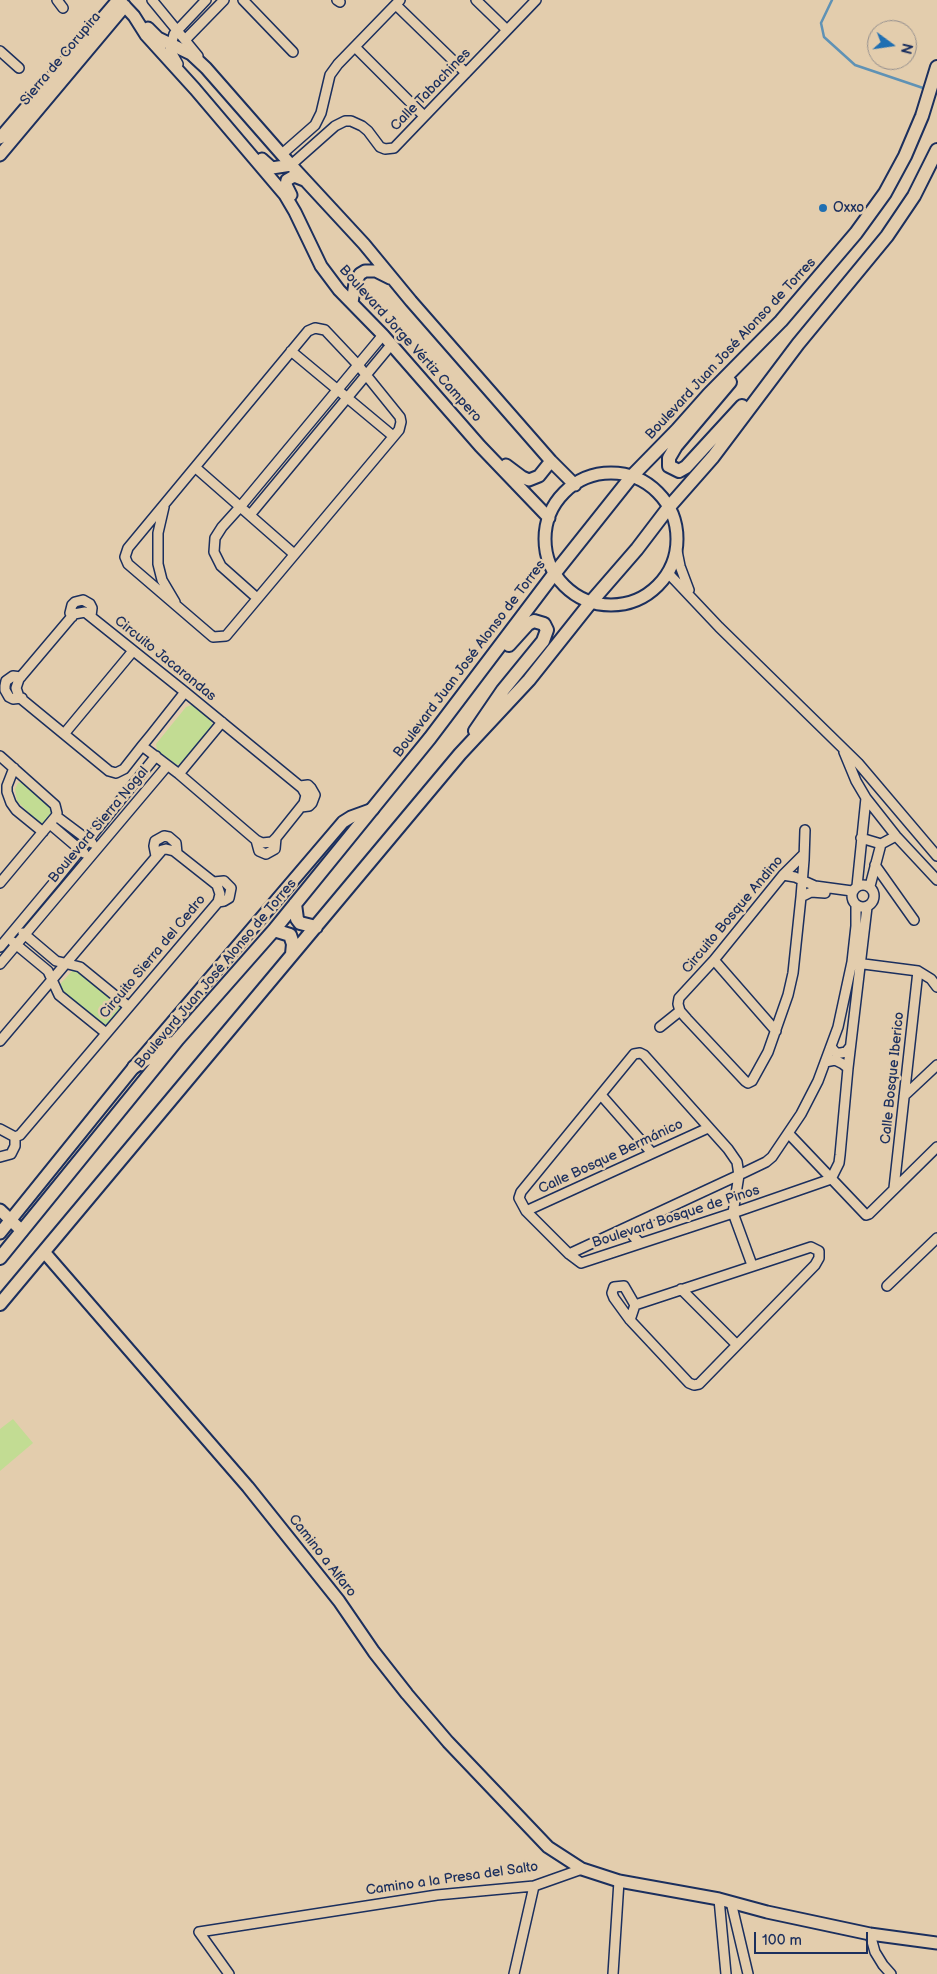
<!DOCTYPE html>
<html>
<head>
<meta charset="utf-8">
<style>
  body { margin:0 }
  #map { position:relative; width:937px; height:1974px; overflow:hidden; background:#e3cdad; font-family:"Balsamiq Sans",sans-serif }
  canvas { display:block }
  .north { position:absolute; left:867px; top:20px; width:50px; height:50px; box-sizing:border-box; background:#e3cdad; border:1px solid #938e8d; border-radius:50%; rotate:104deg; font-size:14px; font-weight:700; line-height:20px; text-align:center; color:#1b2f5e }
  .north::after { content:''; display:block; margin:auto; width:18px; height:22px; background:#1f6fb2; clip-path:polygon(50% 0,100% 100%,50% 72%,0 100%) }
  .scale { position:absolute; left:754px; top:1932px; width:114px; height:22px; box-sizing:border-box; border:2px solid #1b2f5e; border-top:0; padding-left:6px; font-size:15px; line-height:18px; white-space:nowrap; color:#1b2f5e; -webkit-text-stroke:4px #e3cdad; paint-order:stroke }
</style>
</head>
<body>
<div id="map">
<canvas width="937" height="1974"></canvas>
<div class="north">N</div>
<div class="scale">100 m</div>
</div>
<script>
const c = document.querySelector('canvas').getContext('2d');
c.lineJoin = 'round';
function paint(path, color) {
  c.fillStyle = color;
  c.fill(path, 'evenodd');
}
function poly(rows) {
  const path = new Path2D();
  for (const r of rows) {
    if (r.length === 3) {
      path.moveTo(r[0] + r[2], r[1]);
      path.arc(r[0], r[1], r[2], 0, 2 * Math.PI);
      continue;
    }
    path.moveTo(r[0], r[1]);
    for (let i = 2; i < r.length; i += 2) path.lineTo(r[i], r[i + 1]);
  }
  return path;
}
function stroke(path, color, width, dash) {
  c.strokeStyle = color;
  c.lineWidth = width;
  c.lineCap = dash ? 'butt' : 'round';
  c.setLineDash(dash || []);
  c.stroke(path);
}
function drawText(font, color, halo, rows, align = 'center') {
  c.font = font + ' "Balsamiq Sans",sans-serif';
  c.lineWidth = 5;
  c.setLineDash([]);
  c.textBaseline = 'middle';
  c.strokeStyle = halo;
  c.fillStyle = color;
  for (const [text, x, y, turn = 0] of rows) {
    c.save();
    c.translate(x, y);
    c.rotate((+turn || 0) * Math.PI / 180);
    c.textAlign = isNaN(turn) ? turn : align;
    if (halo) c.strokeText(text, 0, 0);
    c.fillText(text, 0, 0);
    c.restore();
  }
}
const green = poly([
  [192,705,210,719,213,726,182,763,177,765,157,750,156,744,186,707],
  [23,782,54,807,55,811,46,823,42,824,37,821,17,801,15,789,18,783],
  [73,970,79,972,120,1008,121,1010,108,1026,103,1025,60,989,61,983],
  [13,1419,33,1443,0,1471,0,1429]
]);
const stream = poly([
  [832,0,821,23,824,37,855,65,926,89]
]);
const street = poly([
  [57,0,63,8],
  [152,0,198,56],
  [243,0,293,52],
  [337,0,340,2],
  [476,0,507,30],
  [396,5,466,73],
  [185,40,224,0],
  [355,47,424,116],
  [0,51,19,68],
  [178,64,170,50,174,34,206,0],
  [282,154,315,125,321,113,330,75,338,64,400,0],
  [291,165,335,126,345,121,351,121,362,126,368,131,380,147,385,149,394,148,536,0],
  [315,328,325,330,358,365,400,417,401,422,399,430,226,636,213,637,128,564,125,557,128,548,308,331,315,328],
  [291,351,393,436],
  [196,468,294,554],
  [164,507,158,533,158,564,162,580,175,602],
  [250,515,391,345],
  [677,551,680,566,689,590],
  [668,573,719,627,858,763,937,856],
  [257,598,221,566,214,552,215,538,222,527,240,507,383,335],
  [72,617,70,613,72,605,75,602,83,600,90,604,92,608,91,616],
  [21,677,13,676,6,681,5,686,5,690,9,697,13,699,22,698],
  [64,734,133,651],
  [142,746,179,774,256,840,262,843,272,842,276,838,304,803,306,795,302,788,185,692,85,612,74,614,19,679,16,688,19,697,109,771,116,773,124,769,142,746,151,735,185,692],
  [844,752,856,781,866,798,896,836,937,880],
  [0,756,55,805,57,813,56,816,0,883],
  [14,768,7,786,7,792,11,803,16,810,43,832],
  [179,774,222,722],
  [300,786,308,785,311,788,315,795,312,803,309,806,301,807],
  [56,816,92,843],
  [50,824,84,853],
  [861,838,881,844],
  [256,840,259,851,266,854,275,849,276,838],
  [804,854,783,875,714,960,679,998,678,1004,680,1011,687,1019,745,1081,748,1083,752,1081,768,1052,788,995,793,973,801,897,804,860,805,830],
  [156,856,154,846,155,841,164,836,169,837,176,843,177,853],
  [875,865,914,920],
  [783,875,795,877,815,886,852,891],
  [214,882,224,881,231,888,229,898,224,901,218,902],
  [863,896,11],
  [857,886,866,798],
  [870,886,881,844,896,836],
  [801,897,811,892,825,893],
  [23,933,56,961,80,967,129,1007],
  [13,942,48,971,59,995,106,1033],
  [0,947,56,880,156,756],
  [714,960,776,1031],
  [856,963,918,971,931,979,937,987],
  [0,964,167,766],
  [660,1027,680,1011],
  [0,1041,162,850,166,849,174,851,217,885,220,894,218,902,20,1135,15,1137,0,1129],
  [831,1047,836,1053,841,1053,846,1052,850,1047],
  [825,1062,835,1060,843,1064,848,1068],
  [601,1095,652,1153],
  [904,1096,937,1065],
  [789,1134,866,1215,869,1214,937,1147],
  [0,1157,11,1154,15,1146,15,1137],
  [894,1188,918,971],
  [526,1211,708,1128],
  [633,1226,633,1236,640,1243],
  [569,1254,739,1175,766,1162,772,1157,801,1114,818,1081,838,1027,852,962,856,926,856,905],
  [752,1265,733,1213,739,1175,737,1162,728,1149,644,1055,640,1053,634,1054,521,1192,519,1198,526,1211,569,1254,581,1263,733,1213,831,1179,839,1163,840,1155,848,1068,867,907],
  [887,1286,937,1238],
  [681,1289,737,1345],
  [630,1320,635,1305,811,1247,819,1251,819,1258,815,1265,737,1345,699,1384,694,1385,689,1383,630,1320,614,1298,612,1293,614,1287,624,1286,635,1305],
  [719,1899,726,1974],
  [731,1902,748,1974],
  [870,1934,875,1952,883,1965,891,1974],
  [229,1974,199,1932,437,1895,534,1886,582,1869],
  [514,1974,534,1886],
  [613,1974,619,1881]
]);
const secondary = poly([
  [119,0,134,16,146,35,195,89,285,195,295,212,321,266,339,290,383,335,480,446,549,518],
  [148,28,158,38,191,54,206,68,291,165,364,244,411,301,551,461,575,485],
  [0,138,118,0],
  [0,155,125,6],
  [262,159,272,168,291,165],
  [291,195,286,185,287,180,294,176,304,180],
  [352,303,355,283,360,274,365,271,376,271,390,278],
  [506,465,522,477,529,480,539,476,551,461],
  [611,539,66],
  [0,1210,22,1231],
  [0,1233,134,1067,343,822,351,817,373,809],
  [45,1253,248,1487,339,1601,374,1652,407,1694,448,1742,548,1847,582,1869,619,1881,719,1899,767,1912,870,1934,937,1943]
]);
const primary = poly([
  [730,382,676,446,669,458,669,466,679,471,686,467,742,406],
  [475,731,503,690,543,641,547,630,544,624,534,621,528,624,509,645],
  [295,904,297,919,300,923,316,927],
  [274,930,290,935,293,944,292,954],
  [134,1067,172,1043],
  [0,1258,178,1039,274,930,430,738,554,574,632,476,677,430,709,394,781,321,856,233,885,193,905,156,922,116,937,67],
  [0,1304,460,754,529,680,591,602,637,549,669,507,713,457,798,344,887,236,914,196,937,150]
]);
const markers = [
  [823,208,5,"#1f6fb2"]
];
const streetNames = [
  ["Sierra de Corupira",61,59,-50],
  ["Calle Tabachines",431,90,-46],
  ["Boulevard Jorge Vértiz Campero",410,344,48],
  ["Boulevard Juan José Alonso de Torres",731,349,-47],
  ["Circuito Jacarandas",165,659,39],
  ["Boulevard Juan José Alonso de Torres",470,659,-53],
  ["Boulevard Sierra Nogal",99,825,-50],
  ["Circuito Bosque Andino",733,915,-50],
  ["Circuito Sierra del Cedro",153,957,-50],
  ["Boulevard Juan José Alonso de Torres",216,974,-50],
  ["Calle Bosque Iberico",893,1078,-84],
  ["Calle Bosque Bermánico",611,1157,-25],
  ["Boulevard Bosque de Pinos",676,1217,-18],
  ["Camino a Alfaro",322,1556,52],
  ["Camino a la Presa del Salto",452,1879,-8]
];
const poiNames = [
  ["Oxxo",833,208]
];
paint(green, '#c2dc93');
stroke(stream, '#5f92b5', 2.5);
stroke(street, '#1b2f5e', 12);
stroke(secondary, '#1b2f5e', 15);
stroke(primary, '#1b2f5e', 16);
stroke(street, '#e3cdad', 9);
stroke(secondary, '#e3cdad', 11);
stroke(primary, '#e3cdad', 12);
for (const [x, y, r, color] of markers) {
  const dot = new Path2D();
  dot.arc(x, y, r, 0, 2 * Math.PI);
  c.fillStyle = color;
  c.fill(dot);
  stroke(dot, '#e3cdad', 2);
}
drawText('14px', '#1b2f5e', '#e3cdad', streetNames);
drawText('14px', '#1b2f5e', '#e3cdad', poiNames, 'left');
</script>
</body>
</html>
